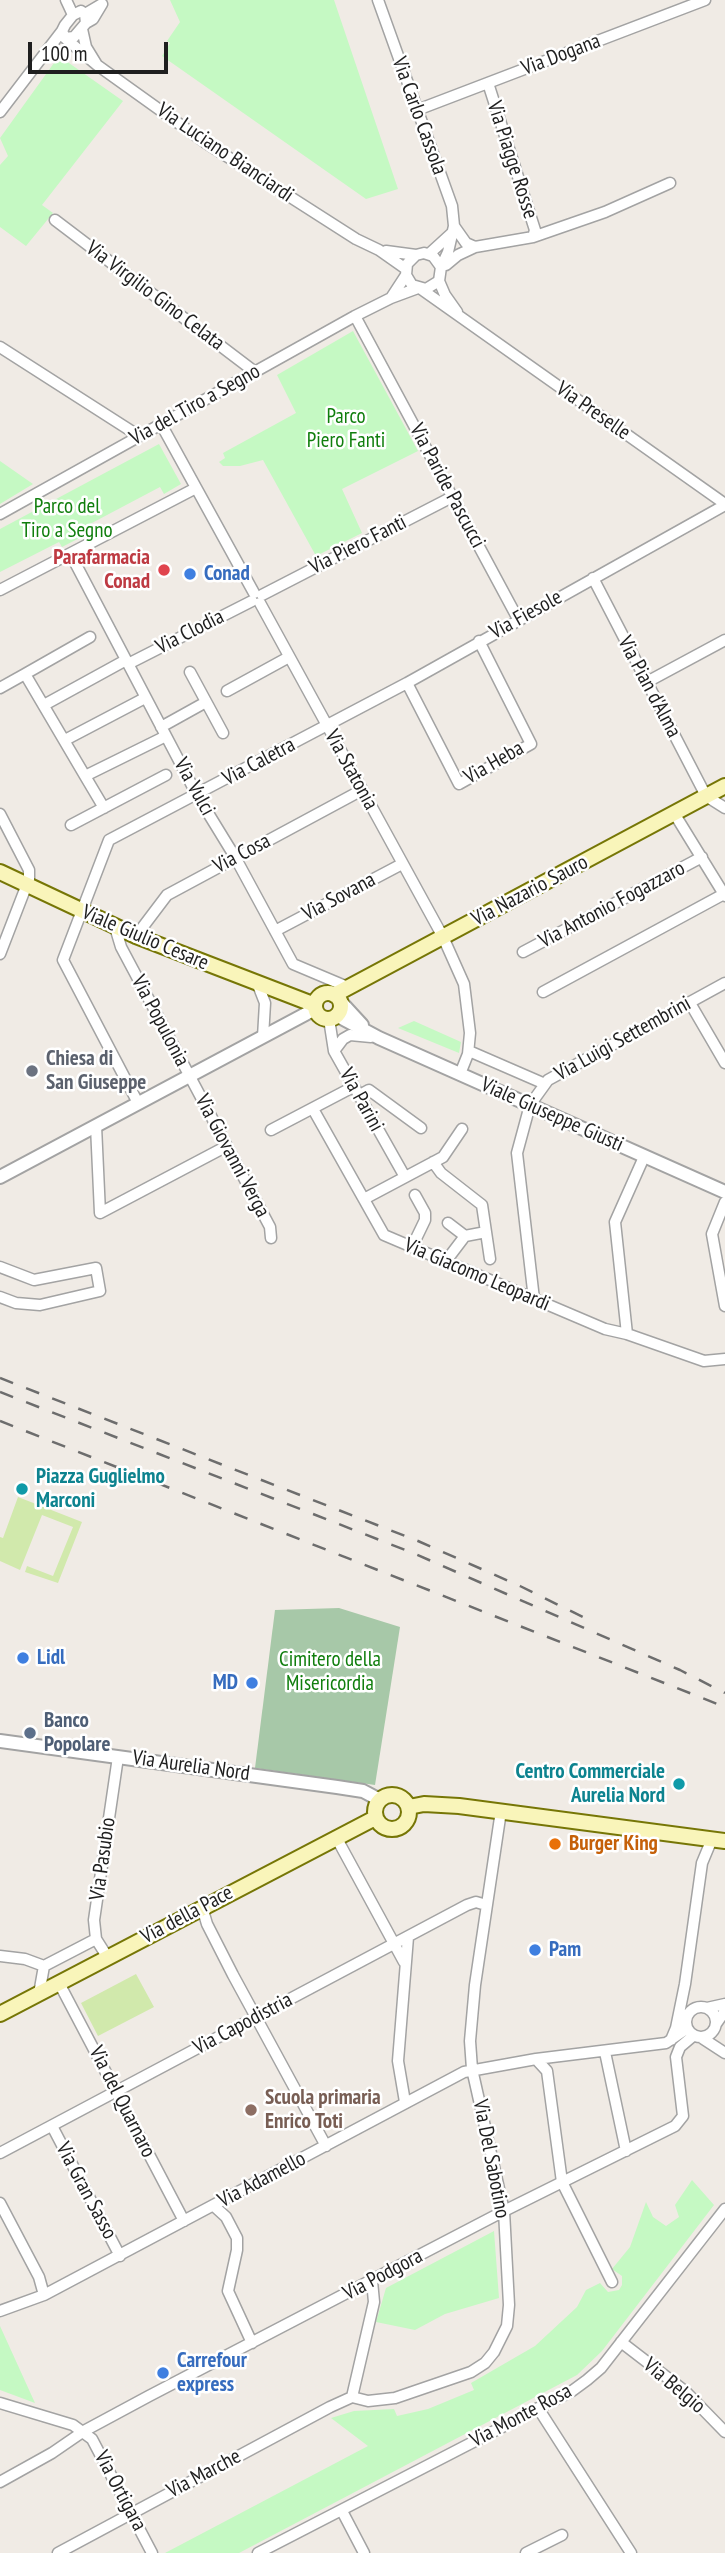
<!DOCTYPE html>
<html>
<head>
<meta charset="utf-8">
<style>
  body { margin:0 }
  #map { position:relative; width:725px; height:2553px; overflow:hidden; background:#f0ebe5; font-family:"PT Sans Narrow",sans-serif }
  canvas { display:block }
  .scale { position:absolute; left:28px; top:42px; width:140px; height:32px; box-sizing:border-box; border:4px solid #1f1f1f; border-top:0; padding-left:9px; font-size:21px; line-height:24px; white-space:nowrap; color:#1f1f1f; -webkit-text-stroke:5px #fff; paint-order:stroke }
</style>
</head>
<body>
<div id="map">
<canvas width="725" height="2553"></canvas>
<div class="scale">100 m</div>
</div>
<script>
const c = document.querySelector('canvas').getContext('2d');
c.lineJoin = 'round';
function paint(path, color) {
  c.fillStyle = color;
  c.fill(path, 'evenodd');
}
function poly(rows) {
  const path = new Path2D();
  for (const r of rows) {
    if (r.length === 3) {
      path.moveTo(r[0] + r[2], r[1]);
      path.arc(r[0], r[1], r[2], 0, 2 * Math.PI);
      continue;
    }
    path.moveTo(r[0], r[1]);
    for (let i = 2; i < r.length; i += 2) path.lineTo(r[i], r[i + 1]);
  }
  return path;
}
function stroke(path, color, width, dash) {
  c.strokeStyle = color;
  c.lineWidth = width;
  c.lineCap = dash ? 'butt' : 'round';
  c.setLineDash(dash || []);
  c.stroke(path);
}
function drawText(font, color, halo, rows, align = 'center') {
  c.font = font + ' "PT Sans Narrow",sans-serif';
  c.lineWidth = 5;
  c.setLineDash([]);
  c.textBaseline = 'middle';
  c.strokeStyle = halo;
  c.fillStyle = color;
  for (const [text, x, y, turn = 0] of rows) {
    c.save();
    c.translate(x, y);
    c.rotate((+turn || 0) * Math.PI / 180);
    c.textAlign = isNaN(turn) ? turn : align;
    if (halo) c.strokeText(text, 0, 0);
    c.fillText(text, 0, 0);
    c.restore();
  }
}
const grass = poly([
  [18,1497,82,1522,58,1583,25,1572,27,1566,53,1576,73,1527,42,1515,20,1570,0,1561,0,1537,3,1538],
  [136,1974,154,2007,98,2036,81,2003]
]);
const cemetery = poly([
  [339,1608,400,1627,375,1785,255,1768,275,1610]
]);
const park = poly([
  [170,0,334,0,398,189,366,199,162,56,170,43,167,41,180,22],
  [59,56,123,101,42,205,53,213,26,246,0,227,0,165,8,156,0,138],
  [353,331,418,451,342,489,362,533,316,556,263,460,240,466,223,466,219,462,225,458,223,453,296,413,277,375],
  [159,444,181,484,164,494,160,487,90,524,93,531,62,547,59,542,0,572,0,529],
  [0,461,33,484,0,504],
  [414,1021,461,1042,459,1053,398,1028],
  [692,2180,714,2205,602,2351,577,2375,239,2553,165,2553,368,2446,331,2418,354,2411,394,2409,397,2416,428,2409,474,2390,471,2383,535,2346,577,2307,586,2290,600,2283,608,2292,619,2290,622,2285,622,2276,612,2269,630,2247,646,2202,653,2217,666,2226,679,2217,675,2205],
  [494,2231,499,2298,445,2314,415,2330,376,2322,386,2288],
  [0,2326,35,2403,0,2390]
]);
const minor = poly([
  [66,0,73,15],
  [378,0,452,206,454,226,448,252,441,267],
  [81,11,85,14,86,23,74,37,65,38,62,31,65,25,73,15,81,11],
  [85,14,102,4,93,19,86,23],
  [65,38,97,65,86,47,82,29],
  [97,65,206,143,356,239,379,250,406,269],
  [488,83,535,230,533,237],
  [417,110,705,0],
  [0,112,62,31],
  [55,220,255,372],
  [454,226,466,243,475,247],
  [386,251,416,255],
  [429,254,452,233],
  [446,265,458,255,475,247,533,237,605,212,670,183],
  [439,281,445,295,457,312],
  [421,289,725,504],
  [391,298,406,275,407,264,416,255,424,253,433,256,441,267,439,281,426,289,412,285,406,275],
  [355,316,518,619],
  [0,347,139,436],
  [161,424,254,593],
  [0,514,355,316,391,298,418,288],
  [71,555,197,795,235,857,293,964,350,988],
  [593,578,706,796,725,808],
  [0,590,196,488],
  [262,595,454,496],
  [260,603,443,937,464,984,470,1033,468,1054,460,1074],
  [90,637,25,674,85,776,166,736],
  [128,664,252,601],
  [190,672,223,733],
  [647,682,725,640],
  [407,683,459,784,531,744,479,641],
  [0,688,25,674],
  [227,691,289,657],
  [44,705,126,660],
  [161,727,206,702],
  [65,740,145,698],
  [85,776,104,808],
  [674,813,725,896],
  [0,814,29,870,29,879,0,954],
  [71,825,166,775],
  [115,927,121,947,270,1227,271,1238],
  [275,931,402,864],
  [136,936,167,895,362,790],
  [523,952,702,857],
  [258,985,265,1003,263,1037],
  [543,992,724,894],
  [690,1003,725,1063],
  [329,1019,334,1051,405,1177],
  [334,1051,343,1039,350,1035,371,1037],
  [469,1051,545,1084],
  [358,1096,369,1090,421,1128],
  [138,1103,63,960,109,840,407,683,725,505],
  [313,1109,384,1235,605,1329,627,1334],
  [96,1126,100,1213,227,1146],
  [271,1130,353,1087],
  [644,1157,615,1222,627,1334,704,1361,725,1359],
  [433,1162,441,1173,482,1205,490,1259],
  [364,1199,443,1157,462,1129],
  [725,1202,712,1234,725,1306],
  [465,1236,486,1232],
  [412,1247,425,1220,425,1213,415,1195],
  [446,1261,465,1236,448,1223],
  [0,1267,34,1280,96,1268,100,1291,40,1305,16,1303,0,1297],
  [534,1299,517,1153,530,1105,548,1080,725,983],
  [336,1837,404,1962],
  [202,1907,207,1924,233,1975,326,2146],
  [0,1956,25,1959,44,1966,96,1939],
  [108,1958,96,1939,94,1920,118,1757],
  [59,1983,184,2221],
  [39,1994,44,1966],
  [701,2022,15],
  [707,2008,725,2004],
  [716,2024,725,2011],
  [702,2038,725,2053],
  [671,2040,676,2028,685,1984,702,1863,712,1839],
  [605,2052,626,2151],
  [536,2059,547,2071,562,2182,612,2282],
  [405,2102,398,2061,408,1937],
  [52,2126,120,2256],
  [0,2153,467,1905,476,1902,486,1905],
  [0,2203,39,2277,44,2295],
  [214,2206,226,2217,237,2238,237,2250,228,2291,252,2343],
  [0,2311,44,2295,464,2072,536,2059,666,2043,682,2032,686,2025],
  [621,2342,686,2392,725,2432],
  [352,2397,368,2401,395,2398,471,2372,485,2363,494,2352,507,2326,509,2305,504,2211,472,2069,470,2041,475,1985,501,1811],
  [352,2397,374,2302,372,2281],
  [0,2403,73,2425,92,2439,152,2553],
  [538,2408,631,2553],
  [0,2482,52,2453,84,2431,149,2396,504,2211,675,2126,683,2116,676,2057,680,2047,693,2036],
  [342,2511,364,2553],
  [58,2553,330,2407,352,2397],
  [258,2553,572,2391,587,2380,601,2368,725,2209],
  [526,2553,562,2535]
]);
const tertiary = poly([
  [339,1000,362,1025],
  [336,1015,379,1038,725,1192],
  [0,1177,315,1009],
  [0,1741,337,1787,363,1791,380,1800]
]);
const secondary = poly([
  [0,872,136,936,315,1005],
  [328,1006,13],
  [334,995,725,786],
  [392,1812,17],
  [409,1807,424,1804,459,1806,725,1841],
  [0,2014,375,1818]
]);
const rail = poly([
  [0,1378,418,1541,520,1586,591,1621],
  [0,1392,413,1553,680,1670,725,1693],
  [0,1421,725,1707]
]);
const markers = [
  [164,570,7,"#e0444e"],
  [190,574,7,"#3f7fe0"],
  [32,1071,7,"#6b7280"],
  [22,1489,7,"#0f9aa8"],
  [23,1658,7,"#3f7fe0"],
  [252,1683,7,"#3f7fe0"],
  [30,1733,7,"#5c6f8a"],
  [679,1784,7,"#0f9aa8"],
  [555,1844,7,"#e8710a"],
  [535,1950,7,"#3f7fe0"],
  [251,2110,7,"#8d6e63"],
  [163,2373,7,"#3f7fe0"]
];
const streetNames = [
  ["Via Dogana",561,55,-21],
  ["Via Carlo Cassola",419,116,70],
  ["Via Luciano Bianciardi",225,153,34],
  ["Via Piagge Rosse",512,160,72],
  ["Via Virgilio Gino Celata",155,296,37],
  ["Via del Tiro a Segno",195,405,-29],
  ["Via Preselle",593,411,35],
  ["Via Paride Pascucci",447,486,62],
  ["Via Piero Fanti",358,545,-27],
  ["Via Fiesole",526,615,-29],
  ["Via Clodia",190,632,-27],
  ["Via Pian d'Alma",649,687,62],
  ["Via Caletra",259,762,-28],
  ["Via Heba",494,763,-30],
  ["Via Statonia",351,770,61],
  ["Via Vulci",194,787,61],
  ["Via Cosa",242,854,-28],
  ["Via Nazario Sauro",530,891,-28],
  ["Via Sovana",339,897,-28],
  ["Via Antonio Fogazzaro",612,905,-28],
  ["Viale Giulio Cesare",145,938,23],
  ["Via Populonia",160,1021,62],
  ["Via Luigi Settembrini",623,1039,-29],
  ["Via Parini",361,1100,61],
  ["Viale Giuseppe Giusti",552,1115,24],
  ["Via Giovanni Verga",232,1156,62],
  ["Via Giacomo Leopardi",477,1275,23],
  ["Via Aurelia Nord",191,1766,8],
  ["Via Pasubio",103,1859,-82],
  ["Via della Pace",187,1915,-28],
  ["Via Capodistria",243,2024,-28],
  ["Via del Quarnaro",122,2102,63],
  ["Via Del Sabotino",491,2159,79],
  ["Via Adamello",262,2180,-28],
  ["Via Gran Sasso",86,2191,62],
  ["Via Podgora",383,2275,-28],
  ["Via Belgio",674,2386,40],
  ["Via Monte Rosa",521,2416,-28],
  ["Via Marche",204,2474,-28],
  ["Via Ortigara",120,2491,62]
];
const parkNames = [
  ["Parco",346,417],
  ["Piero Fanti",346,441],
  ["Parco del",67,507],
  ["Tiro a Segno",67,531],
  ["Cimitero della",330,1660],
  ["Misericordia",330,1684]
];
const healthNames = [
  ["Parafarmacia",150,558],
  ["Conad",150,582]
];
const shopNames = [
  ["Conad",204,574],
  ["Lidl",37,1658],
  ["MD",238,1683,"right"],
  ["Pam",549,1950],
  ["Carrefour",177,2361],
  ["express",177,2385]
];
const worshipNames = [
  ["Chiesa di",46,1059],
  ["San Giuseppe",46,1083]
];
const cultureNames = [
  ["Piazza Guglielmo",36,1477],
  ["Marconi",36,1501],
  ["Centro Commerciale",665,1772,"right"],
  ["Aurelia Nord",665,1796,"right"]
];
const serviceNames = [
  ["Banco",44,1721],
  ["Popolare",44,1745]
];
const foodNames = [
  ["Burger King",569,1844]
];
const educationNames = [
  ["Scuola primaria",265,2098],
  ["Enrico Toti",265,2122]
];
paint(grass, '#d1e9ac');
paint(cemetery, '#a7c8a8');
paint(park, '#c5f9c3');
stroke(minor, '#a3a3a3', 13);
stroke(tertiary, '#a3a3a3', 16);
stroke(secondary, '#767606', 18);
stroke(minor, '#fff', 10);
stroke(tertiary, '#fff', 12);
stroke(secondary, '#f9f5ba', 14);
stroke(rail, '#6d6d6d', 2.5, [14, 14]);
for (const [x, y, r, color] of markers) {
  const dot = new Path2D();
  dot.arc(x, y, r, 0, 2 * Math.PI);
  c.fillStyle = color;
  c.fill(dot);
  stroke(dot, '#fff', 2.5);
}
drawText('21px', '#1f1f1f', '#fff', streetNames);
drawText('21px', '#107e0d', '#fff', parkNames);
drawText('bold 21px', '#be3a42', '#fff', healthNames, 'right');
drawText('bold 21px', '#366cbe', '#fff', shopNames, 'left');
drawText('bold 21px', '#5b616d', '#fff', worshipNames, 'left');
drawText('bold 21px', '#0d838f', '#fff', cultureNames, 'left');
drawText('bold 21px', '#4e5e75', '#fff', serviceNames, 'left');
drawText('bold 21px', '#c56008', '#fff', foodNames, 'left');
drawText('bold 21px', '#785e54', '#fff', educationNames, 'left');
</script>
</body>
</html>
